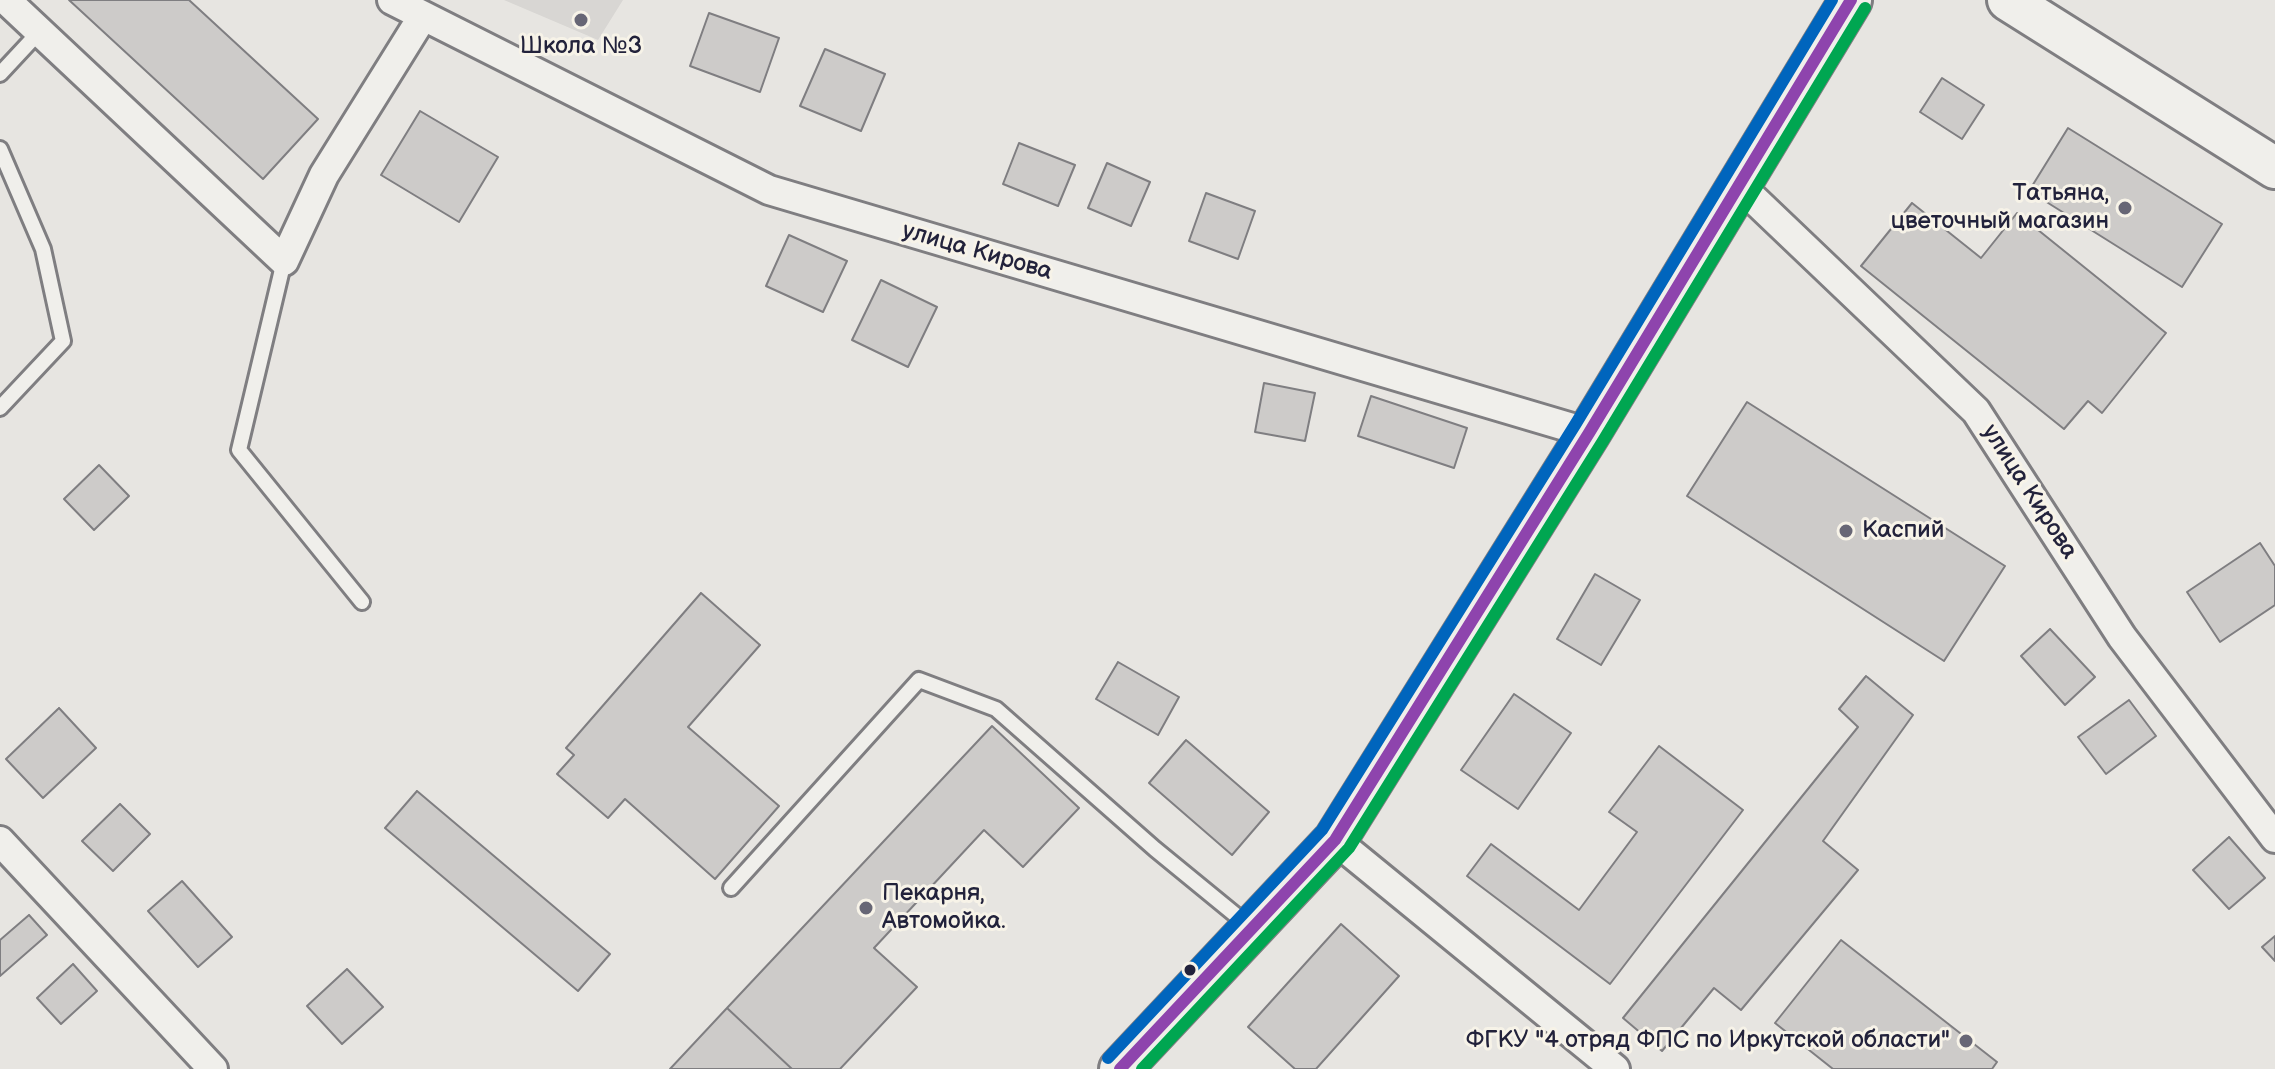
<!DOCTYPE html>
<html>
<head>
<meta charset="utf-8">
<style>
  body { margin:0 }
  canvas { display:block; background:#e7e5e1 }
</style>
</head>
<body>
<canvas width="2275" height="1069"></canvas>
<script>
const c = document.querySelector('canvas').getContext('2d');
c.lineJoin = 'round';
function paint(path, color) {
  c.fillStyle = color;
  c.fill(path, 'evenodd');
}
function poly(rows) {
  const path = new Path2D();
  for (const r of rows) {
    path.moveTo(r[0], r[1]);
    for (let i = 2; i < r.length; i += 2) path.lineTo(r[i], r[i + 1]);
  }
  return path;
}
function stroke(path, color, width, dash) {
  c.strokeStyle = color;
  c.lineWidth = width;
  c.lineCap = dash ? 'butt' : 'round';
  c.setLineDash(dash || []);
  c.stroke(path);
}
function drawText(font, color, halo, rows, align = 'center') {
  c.font = font + ' "Balsamiq Sans",sans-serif';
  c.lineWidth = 6;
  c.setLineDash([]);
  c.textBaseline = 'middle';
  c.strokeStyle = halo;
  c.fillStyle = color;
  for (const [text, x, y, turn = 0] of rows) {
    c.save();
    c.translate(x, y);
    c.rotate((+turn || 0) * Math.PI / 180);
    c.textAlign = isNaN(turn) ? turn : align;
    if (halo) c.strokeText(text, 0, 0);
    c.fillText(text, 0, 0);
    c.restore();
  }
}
const built = poly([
  [504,0,623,0,598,40]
]);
const building = poly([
  [69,0,189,0,318,119,263,179,69,0],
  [709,13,779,38,760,92,690,66,709,13],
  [825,49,885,74,861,131,800,106,825,49],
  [1942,78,1984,105,1962,139,1920,112,1942,78],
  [420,111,498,157,459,222,381,175,420,111],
  [2068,128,2222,224,2182,287,2029,191,2068,128],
  [1019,143,1075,165,1058,206,1003,184,1019,143],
  [1107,163,1150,182,1131,226,1088,208,1107,163],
  [1206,193,1255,211,1238,259,1189,241,1206,193],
  [1912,203,1981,258,2017,213,2166,333,2102,413,2088,401,2064,429,1861,266,1912,203],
  [789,235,847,261,823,312,766,286,789,235],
  [881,280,937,307,908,367,852,340,881,280],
  [1264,383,1315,393,1305,441,1255,432,1264,383],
  [1371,396,1467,428,1454,468,1358,436,1371,396],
  [1747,402,2005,566,1944,661,1687,496,1747,402],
  [99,465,129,496,94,530,64,499,99,465],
  [2260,543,2275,566,2275,605,2220,642,2187,592,2260,543],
  [1595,574,1640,600,1601,665,1557,639,1595,574],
  [701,593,760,645,688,727,779,806,715,879,625,799,608,818,557,774,574,755,566,748,701,593],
  [2050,629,2095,677,2065,705,2021,656,2050,629],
  [1118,662,1179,697,1158,735,1096,699,1118,662],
  [1866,676,1913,715,1823,841,1858,870,1741,1010,1714,988,1662,1051,1623,1018,1858,727,1839,709,1866,676],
  [1514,694,1571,733,1518,809,1461,770,1514,694],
  [2129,700,2156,736,2106,774,2078,737,2129,700],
  [59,708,96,748,43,798,6,759,59,708],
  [992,726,1079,808,1023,867,984,830,874,948,917,987,840,1069,792,1069,727,1008,992,726],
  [1186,740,1269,812,1232,855,1149,783,1186,740],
  [1659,746,1743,810,1610,984,1467,876,1491,844,1579,910,1637,832,1609,812,1659,746],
  [417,791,610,954,578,991,385,828,417,791],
  [120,804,150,834,113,871,82,841,120,804],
  [2229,837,2265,878,2229,909,2193,870,2229,837],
  [182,881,232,937,198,967,148,911,182,881],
  [29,915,47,935,0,976,0,940,29,915],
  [1341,924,1399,976,1316,1069,1295,1069,1248,1027,1341,924],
  [2275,936,2275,961,2262,947,2275,936],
  [1841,940,1997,1062,1992,1069,1833,1069,1775,1023,1841,940],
  [73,964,97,991,61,1024,37,998,73,964],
  [347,969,383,1007,342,1044,307,1006,347,969],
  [727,1008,792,1069,670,1069,727,1008]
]);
const lane = poly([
  [0,74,40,31],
  [0,149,43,249,63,341,0,408],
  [284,261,239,450,362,602],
  [731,888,919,680,996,709,1155,849,1249,926]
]);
const street = poly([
  [6,0,284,261,324,175,423,16],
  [392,0,769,190,1589,433],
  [1739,185,1976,411,2122,637,2275,838],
  [1335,840,1615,1069],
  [0,841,213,1069]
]);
const secondary = poly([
  [2008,0,2275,168],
  [1120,1069,1335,840,1589,433,1851,0]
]);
const bus1 = poly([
  [1120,1069,1335,840,1589,433,1851,0]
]);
const bus2 = poly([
  [1142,1069,1349,848,1603,441,1865,8]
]);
const bus3 = poly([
  [1108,1058,1322,830,1575,425,1832,0]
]);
const markers = [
  [581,20,8,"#676675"],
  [2125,208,8,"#676675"],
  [1846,531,8,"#676675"],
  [866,908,8,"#676675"],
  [1190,970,7,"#22223b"],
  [1966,1041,8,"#676675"]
];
const poiNames = [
  ["Школа №3",581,47,"center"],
  ["Татьяна,",2109,194],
  ["цветочный магазин",2109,222],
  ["Каспий",1862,531,"left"],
  ["Пекарня,",882,894,"left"],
  ["Автомойка.",882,922,"left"],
  ["ФГКУ \"4 отряд ФПС по Иркутской области\"",1950,1041]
];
const streetNames = [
  ["улица Кирова",977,252,16],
  ["улица Кирова",2029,492,57]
];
paint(built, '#d8d6d3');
paint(building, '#cdcbc9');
stroke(building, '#7f7e81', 2);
stroke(lane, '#7f7e81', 20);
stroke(street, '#7f7e81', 34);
stroke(secondary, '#7f7e81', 46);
stroke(lane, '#f0efeb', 14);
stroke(street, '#f0efeb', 28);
stroke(secondary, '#f0efeb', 40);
stroke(bus1, '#8e44ad', 12);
stroke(bus2, '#00a651', 12);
stroke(bus3, '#0065bd', 12);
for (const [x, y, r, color] of markers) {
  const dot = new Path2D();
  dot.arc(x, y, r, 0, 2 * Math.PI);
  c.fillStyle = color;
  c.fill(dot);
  stroke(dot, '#f7f3e8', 3);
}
drawText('24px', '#22223b', '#f7f3e8', poiNames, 'right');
drawText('24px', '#22223b', '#f7f3e8', streetNames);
</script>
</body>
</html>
